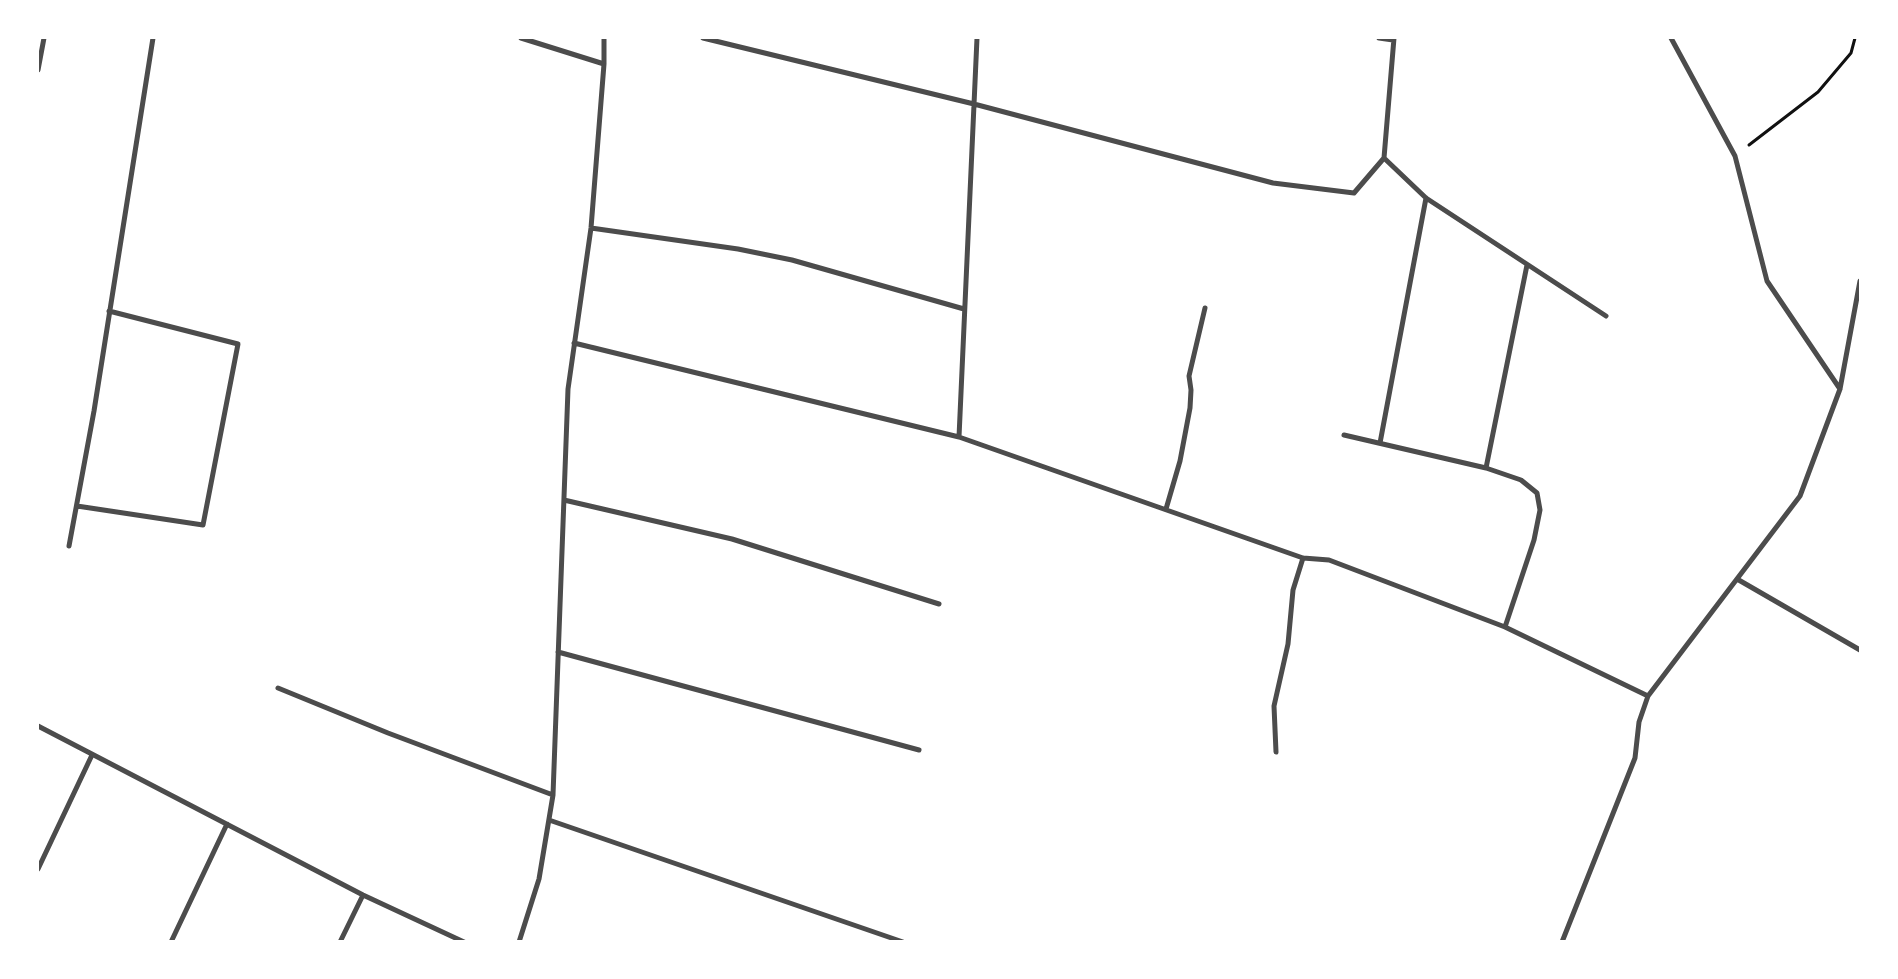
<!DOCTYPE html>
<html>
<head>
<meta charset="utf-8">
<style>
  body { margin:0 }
  #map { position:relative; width:1898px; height:979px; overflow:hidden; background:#fff; font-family:Arial,sans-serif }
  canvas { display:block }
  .frame { position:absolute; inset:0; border:39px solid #fff; pointer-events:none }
</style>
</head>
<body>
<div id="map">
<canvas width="1898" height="979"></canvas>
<div class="frame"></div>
</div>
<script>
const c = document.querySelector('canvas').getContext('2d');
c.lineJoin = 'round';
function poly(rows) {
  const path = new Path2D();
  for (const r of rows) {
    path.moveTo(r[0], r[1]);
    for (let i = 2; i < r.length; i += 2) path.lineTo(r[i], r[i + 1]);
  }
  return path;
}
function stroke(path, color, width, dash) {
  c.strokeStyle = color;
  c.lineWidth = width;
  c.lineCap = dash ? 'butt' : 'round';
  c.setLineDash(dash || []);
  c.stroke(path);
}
const path = poly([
  [1749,145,1818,92,1851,53,1855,38]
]);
const minor = poly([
  [521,38,604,64],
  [703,38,974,104,1273,183,1354,193,1384,158,1394,38],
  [1379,38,1393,40],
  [1671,38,1735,156,1767,281,1840,389],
  [38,70,44,38],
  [1384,158,1426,198,1606,316],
  [591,228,738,249,792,260,964,309],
  [574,343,959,437,1303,558,1329,560,1505,627,1648,696,1639,722,1635,758,1562,942],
  [1344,435,1486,468,1521,480,1537,493,1540,510,1534,540,1505,627],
  [959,437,977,38],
  [1380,443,1426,198],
  [1486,468,1527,265],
  [564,500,732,539,939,604],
  [77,506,203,525,238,344,109,311],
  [1166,509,1180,461,1190,408,1191,390,1189,376,1205,308],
  [69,546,94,411,153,38],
  [1737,579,1860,650],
  [558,652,919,750],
  [278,688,388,733,553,795],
  [1648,696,1800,496,1840,389,1860,281],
  [38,726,363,895,464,942],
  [1276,752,1274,706,1288,644,1293,590,1303,558],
  [549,820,903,942],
  [38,869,92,755],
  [171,942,227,824],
  [340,942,363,895],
  [519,942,539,879,553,795,568,389,591,228,604,64,604,38]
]);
stroke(path, '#111', 3);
stroke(minor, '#4c4c4c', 5);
</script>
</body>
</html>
